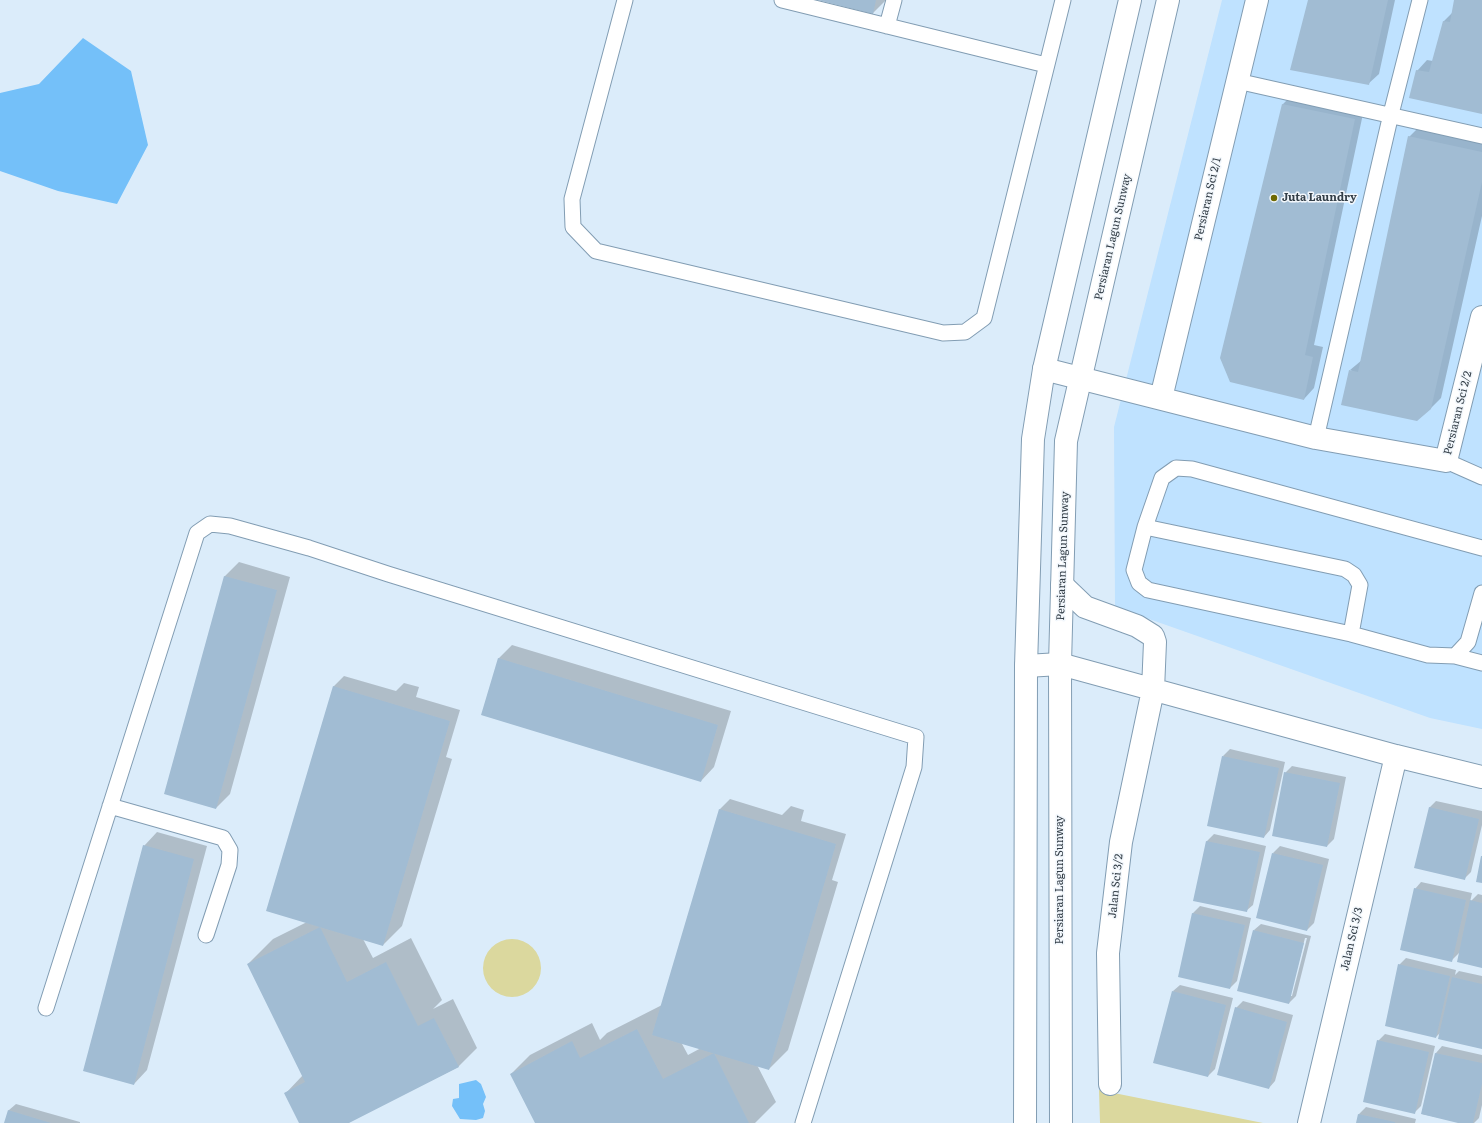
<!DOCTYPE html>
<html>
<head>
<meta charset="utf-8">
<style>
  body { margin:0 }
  canvas { display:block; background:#dbecfa }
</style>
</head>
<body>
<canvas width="1482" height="1123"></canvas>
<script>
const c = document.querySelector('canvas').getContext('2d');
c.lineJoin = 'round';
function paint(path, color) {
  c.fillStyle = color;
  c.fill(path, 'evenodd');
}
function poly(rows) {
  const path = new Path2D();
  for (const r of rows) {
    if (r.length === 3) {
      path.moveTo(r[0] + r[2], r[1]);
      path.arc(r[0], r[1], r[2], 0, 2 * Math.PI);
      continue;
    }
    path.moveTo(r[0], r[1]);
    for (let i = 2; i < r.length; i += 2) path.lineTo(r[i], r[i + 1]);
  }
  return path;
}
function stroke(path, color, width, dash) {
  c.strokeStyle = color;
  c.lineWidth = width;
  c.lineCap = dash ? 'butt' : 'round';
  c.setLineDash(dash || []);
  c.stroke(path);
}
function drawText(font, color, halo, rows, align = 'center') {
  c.font = font + ' Literata,serif';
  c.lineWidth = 3;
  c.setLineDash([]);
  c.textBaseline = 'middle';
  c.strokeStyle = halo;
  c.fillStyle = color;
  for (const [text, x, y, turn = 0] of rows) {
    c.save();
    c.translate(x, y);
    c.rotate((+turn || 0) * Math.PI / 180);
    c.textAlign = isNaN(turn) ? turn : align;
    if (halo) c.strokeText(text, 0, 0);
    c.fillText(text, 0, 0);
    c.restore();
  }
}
const built = poly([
  [1222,0,1482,0,1482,729,1430,718,1115,607,1114,427]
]);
const green = poly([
  [512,968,29],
  [1099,1090,1263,1123,1100,1123]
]);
const water = poly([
  [83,38,131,71,148,145,117,204,58,191,0,171,0,93,39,84],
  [476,1080,481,1084,486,1097,483,1104,485,1111,483,1118,476,1120,460,1119,452,1106,453,1099,459,1098,459,1084]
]);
const shadow = poly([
  [820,0,886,0,873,13],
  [1309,0,1395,0,1379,74,1368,84],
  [1455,0,1482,0,1482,113,1417,71,1427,60,1433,61,1444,21,1453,12],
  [1293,94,1364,109,1314,345,1323,347,1314,388,1304,399,1283,104],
  [1419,127,1482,140,1482,216,1441,398,1431,408,1350,370,1362,360,1409,137],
  [239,562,290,577,230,794,216,808,165,793,225,576],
  [512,645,731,711,714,767,701,781,498,659],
  [344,676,396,691,404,683,419,687,416,697,460,710,446,757,452,759,402,926,383,945,363,939,373,958,411,938,442,1000,433,1009,453,999,477,1048,458,1067,347,1123,300,1123,285,1094,303,1075,248,964,273,939,307,922,268,910,334,686],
  [1230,749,1285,762,1270,830,1264,837,1223,756],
  [1292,766,1346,777,1334,839,1327,846,1285,773],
  [730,799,782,815,791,806,804,810,801,821,846,834,832,880,838,882,788,1050,769,1069,757,1065,776,1102,755,1123,537,1123,511,1074,530,1055,592,1023,600,1040,607,1033,662,1005,720,809],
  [681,1042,701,1048,688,1055],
  [1436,801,1482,811,1482,825,1471,872,1464,879,1429,808],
  [157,832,207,846,147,1070,134,1084,144,846],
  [1214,834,1266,846,1253,905,1246,911,1194,900,1207,841],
  [1280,846,1329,859,1314,923,1307,930,1273,853],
  [1421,882,1472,893,1470,902,1478,894,1482,895,1482,967,1460,952,1451,961,1415,889],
  [1200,906,1251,918,1237,981,1230,988,1179,976,1193,913],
  [1261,924,1311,936,1296,996,1289,1003,1254,930],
  [1305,938,1307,938,1292,996,1290,996],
  [1406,958,1456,970,1455,975,1459,971,1482,976,1482,1048,1440,1033,1436,1037,1399,965],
  [1180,985,1233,998,1215,1069,1208,1076,1173,991],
  [1243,1001,1293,1015,1275,1081,1269,1088,1236,1008],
  [1385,1034,1435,1046,1421,1106,1414,1113,1378,1041],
  [1442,1046,1482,1055,1482,1105,1479,1118,1474,1123,1463,1123,1422,1114,1436,1053],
  [16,1104,80,1122,80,1123,5,1123,9,1110],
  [1366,1107,1416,1119,1415,1123,1357,1123,1359,1114]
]);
const building = poly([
  [818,0,876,0,873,14],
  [1308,0,1388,0,1369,85,1290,70],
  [1454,0,1482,0,1482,114,1409,98,1416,70,1429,72,1443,21,1450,22],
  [1282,104,1355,119,1305,355,1313,357,1304,400,1230,382,1220,358],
  [1408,136,1482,152,1482,182,1431,409,1417,421,1341,405,1349,370,1358,372],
  [224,576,277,590,216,809,164,794],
  [498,658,718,725,701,782,481,715],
  [333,686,450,721,383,946,266,911],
  [1222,756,1279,768,1264,838,1207,826],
  [1284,772,1340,783,1327,847,1272,836],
  [1429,807,1479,819,1465,880,1414,868],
  [719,809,836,844,769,1070,652,1035],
  [1206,841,1260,852,1247,912,1193,901],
  [143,845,194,859,134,1085,83,1071],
  [1272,853,1323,865,1307,931,1256,918],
  [1481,856,1482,856,1482,883,1476,882],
  [1414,888,1466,900,1452,962,1400,950],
  [1470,900,1482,903,1482,968,1457,962],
  [1192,913,1245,925,1230,989,1178,977],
  [320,927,347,982,386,962,418,1026,434,1018,459,1067,349,1123,299,1123,284,1093,305,1082,247,964],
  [1253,930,1304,943,1289,1004,1237,991],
  [1398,964,1450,976,1436,1038,1385,1026],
  [1452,977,1482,984,1482,1049,1438,1039],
  [1172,991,1226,1005,1208,1077,1153,1063],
  [1235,1007,1287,1022,1269,1089,1217,1075],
  [637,1029,663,1079,714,1053,749,1123,535,1123,510,1074,572,1041,580,1058],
  [1377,1040,1429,1052,1415,1114,1363,1102],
  [1435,1053,1482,1063,1482,1084,1473,1123,1458,1123,1421,1114],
  [8,1110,51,1123,4,1123],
  [1358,1114,1395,1122,1395,1123,1356,1123]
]);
const service = poly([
  [625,0,572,199,573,227,596,251,943,333,965,332,984,318,1063,0],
  [782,0,1046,65],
  [887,26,894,0],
  [1237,81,1482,136],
  [1316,438,1391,114,1420,0],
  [1446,461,1482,477],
  [1145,527,1345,569,1354,575,1360,585,1351,634],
  [1482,548,1192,469,1176,468,1162,478,1145,527,1134,570,1139,583,1148,590,1351,634,1428,655,1455,656,1468,642,1482,593],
  [1455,656,1482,663],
  [110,806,223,838,230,850,229,865,206,935],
  [46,1008,197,533,210,524,230,526,309,548,388,574,916,737,914,767,803,1123]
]);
const minor = poly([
  [1044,369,1316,438,1446,461,1482,317],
  [1161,398,1257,0],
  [1062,585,1085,607,1137,626,1153,636,1155,642,1153,690,1121,842,1108,953,1110,1084],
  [1026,666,1060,664,1396,756,1482,777],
  [1309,1123,1396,756]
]);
const secondary = poly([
  [1025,1123,1026,666,1033,439,1044,369,1130,0],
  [1061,1123,1060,664,1066,441,1168,0]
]);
const markers = [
  [1274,198,4,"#6e6800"]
];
const poiNames = [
  ["Juta Laundry",1282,198]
];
const streetNames = [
  ["Persiaran Sci 2/1",1208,199,-77],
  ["Persiaran Lagun Sunway",1113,237,-77],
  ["Persiaran Sci 2/2",1458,413,-76],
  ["Persiaran Lagun Sunway",1063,556,-88],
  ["Persiaran Lagun Sunway",1060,880,-90],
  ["Jalan Sci 3/2",1116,886,-84],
  ["Jalan Sci 3/3",1352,939,-77]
];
paint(built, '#bfe2ff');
paint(green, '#dbd89e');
paint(water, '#74c0f9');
paint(shadow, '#0003');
paint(building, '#a1bcd3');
stroke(service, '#829db3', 17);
stroke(minor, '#829db3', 24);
stroke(secondary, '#829db3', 24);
stroke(service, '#fff', 15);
stroke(minor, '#fff', 22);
stroke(secondary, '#fff', 22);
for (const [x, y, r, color] of markers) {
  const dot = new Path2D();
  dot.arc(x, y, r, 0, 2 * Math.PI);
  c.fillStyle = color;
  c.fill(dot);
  stroke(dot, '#f2f7fc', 1.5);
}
drawText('bold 11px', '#333e47', '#f2f7fc', poiNames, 'left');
drawText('11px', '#333e47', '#f2f7fc', streetNames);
</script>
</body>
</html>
